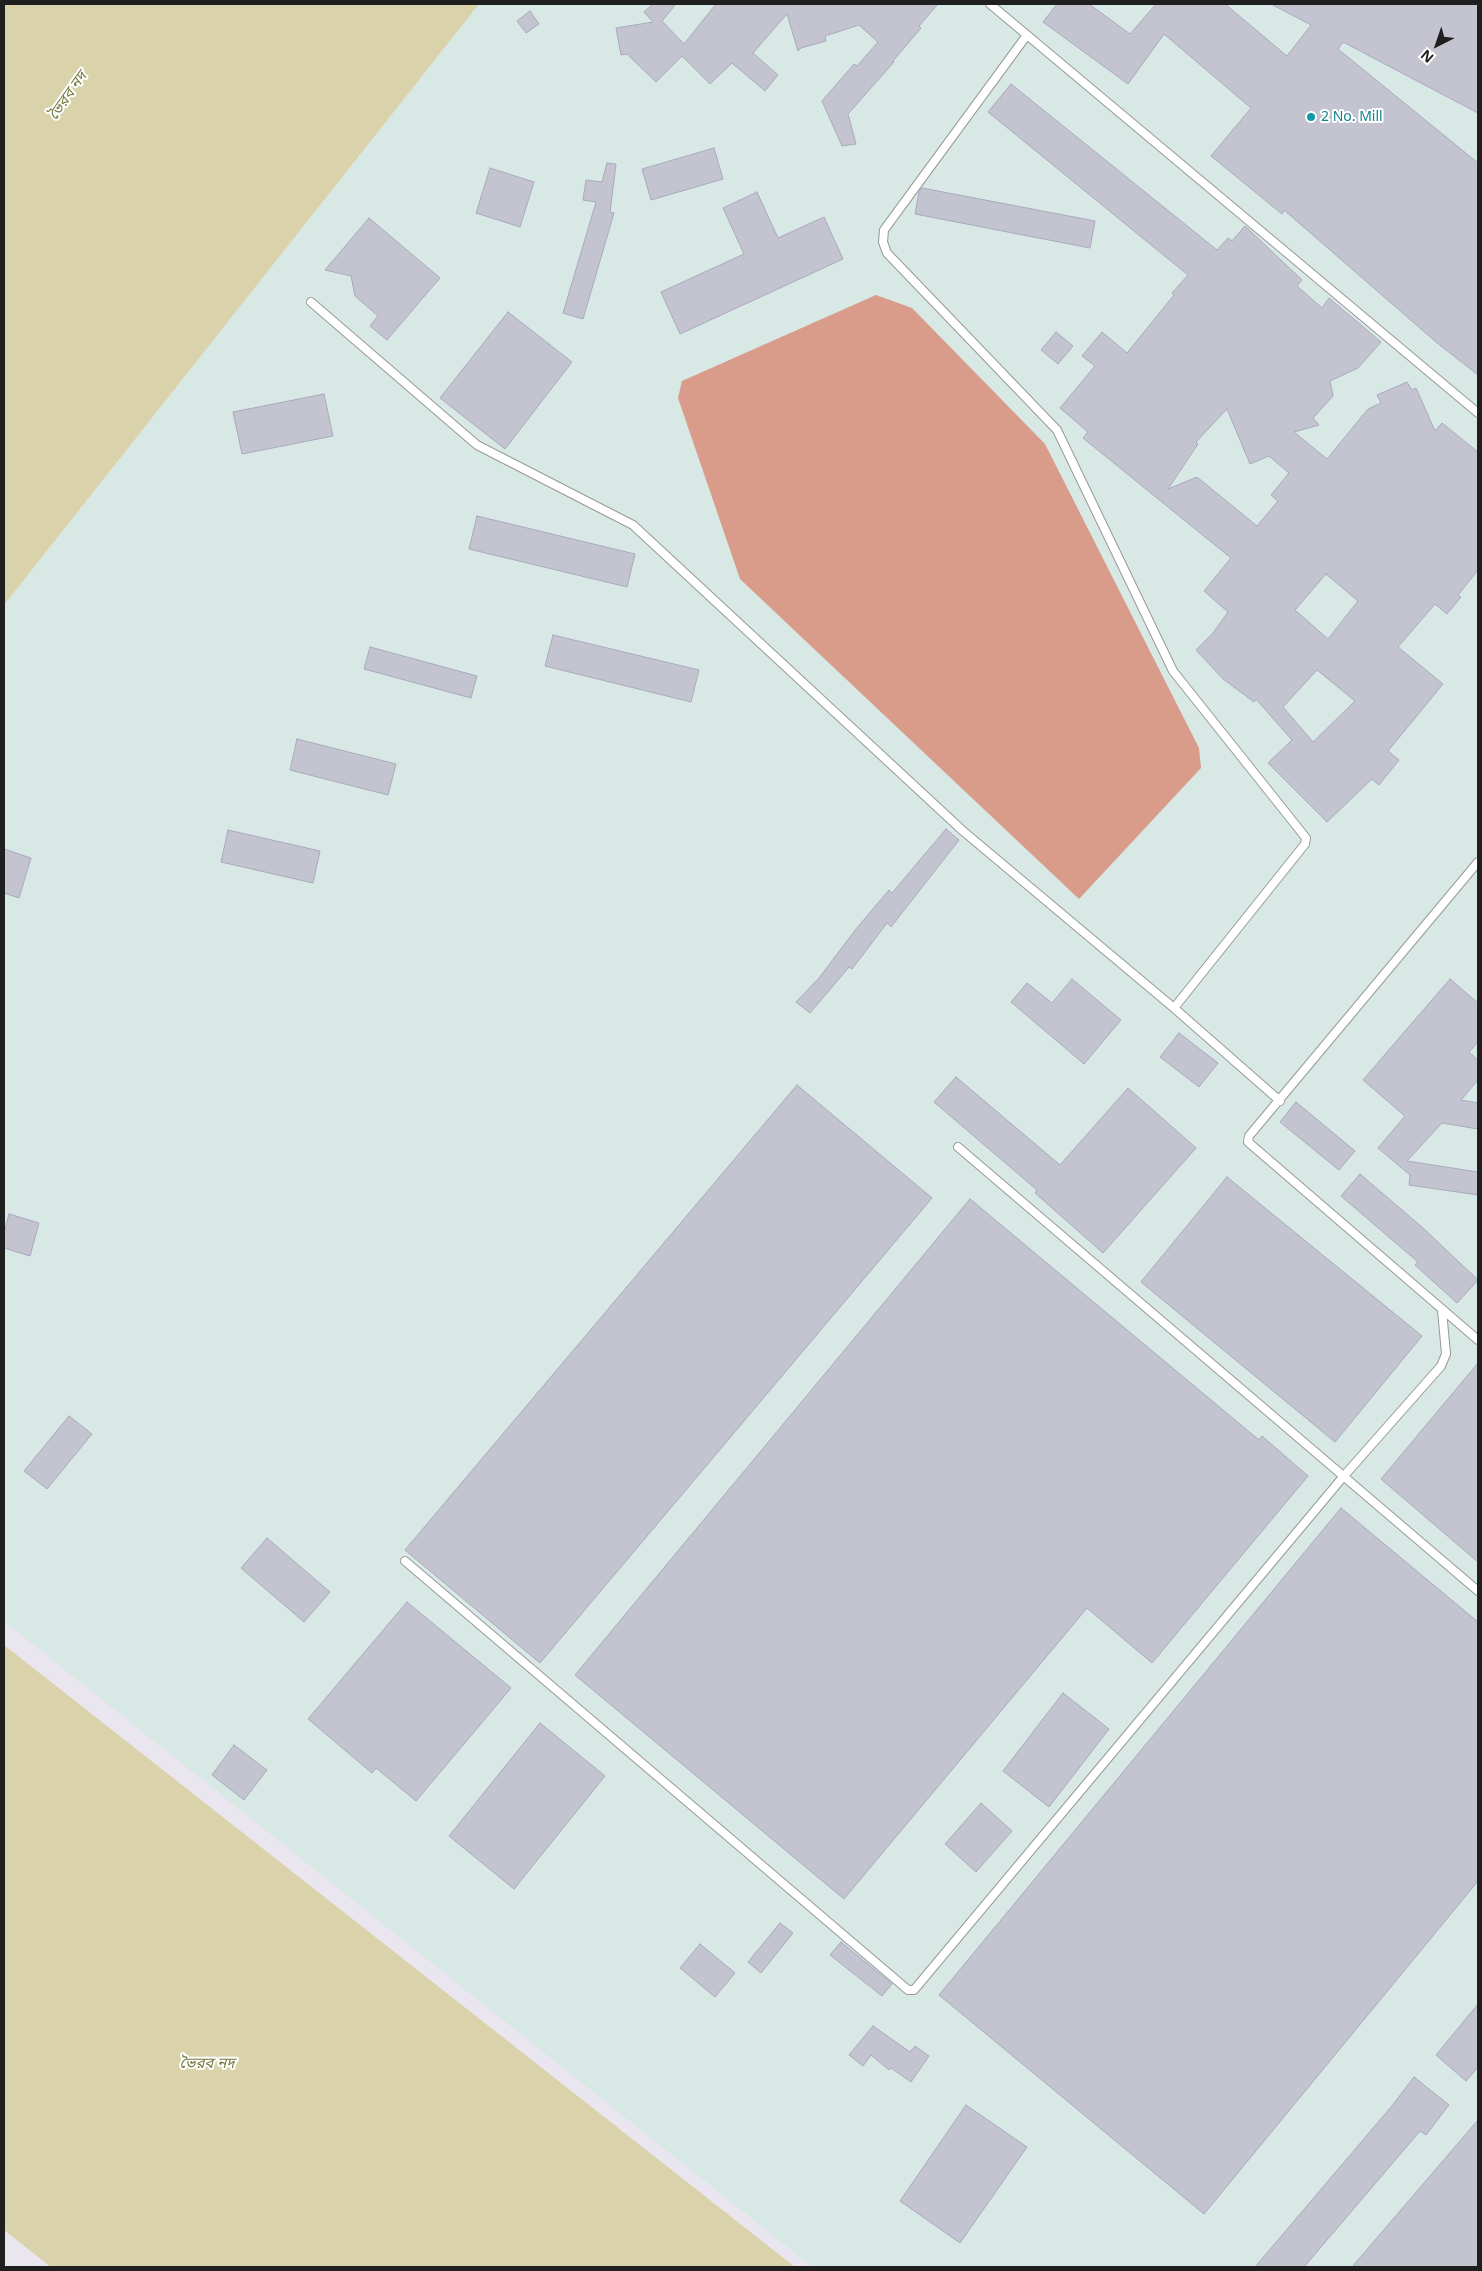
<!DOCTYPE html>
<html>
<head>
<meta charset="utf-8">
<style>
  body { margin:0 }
  #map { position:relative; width:1482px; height:2271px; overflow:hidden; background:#e9e6ef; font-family:"Noto Sans",sans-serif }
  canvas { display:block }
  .frame { position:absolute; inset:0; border:5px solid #1f1f1f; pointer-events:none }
  .north { position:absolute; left:1412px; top:20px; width:50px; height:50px; -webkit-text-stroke:4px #fff; paint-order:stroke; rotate:221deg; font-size:14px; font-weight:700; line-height:20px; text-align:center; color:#1f1f1f }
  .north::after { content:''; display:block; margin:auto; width:18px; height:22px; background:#1f1f1f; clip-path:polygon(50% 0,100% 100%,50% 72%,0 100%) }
</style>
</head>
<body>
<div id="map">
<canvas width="1482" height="2271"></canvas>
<div class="frame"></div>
<div class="north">N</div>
</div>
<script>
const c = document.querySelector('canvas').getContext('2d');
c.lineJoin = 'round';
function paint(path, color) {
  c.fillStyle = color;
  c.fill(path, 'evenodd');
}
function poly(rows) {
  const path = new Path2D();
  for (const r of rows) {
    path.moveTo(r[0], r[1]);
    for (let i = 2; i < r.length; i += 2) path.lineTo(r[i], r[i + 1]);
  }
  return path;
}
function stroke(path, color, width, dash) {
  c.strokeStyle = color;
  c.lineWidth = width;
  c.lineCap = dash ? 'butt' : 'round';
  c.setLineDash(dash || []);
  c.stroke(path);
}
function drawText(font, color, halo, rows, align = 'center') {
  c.font = font + ' "Noto Sans","Noto Sans Bengali",sans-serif';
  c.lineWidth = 4;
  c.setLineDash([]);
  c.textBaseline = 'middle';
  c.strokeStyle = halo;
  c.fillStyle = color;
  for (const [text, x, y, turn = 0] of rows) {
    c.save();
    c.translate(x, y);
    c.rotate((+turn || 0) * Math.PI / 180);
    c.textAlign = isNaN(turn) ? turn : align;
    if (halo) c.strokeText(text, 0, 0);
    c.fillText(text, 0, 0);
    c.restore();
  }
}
const industrial = poly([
  [479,4,1478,4,1478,2267,812,2267,4,1621,4,605]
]);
const pitch = poly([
  [876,295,912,308,1045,444,1199,748,1201,768,1079,899,740,579,678,398,682,381]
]);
const water = poly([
  [4,4,479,4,4,605],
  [4,1645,795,2267,51,2267,4,2230]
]);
const building = poly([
  [653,4,676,4,662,21,684,44,716,4,938,4,919,26,921,28,893,61,894,62,848,114,856,144,842,146,822,101,854,64,857,66,878,42,859,25,825,36,826,41,801,48,798,51,787,14,753,53,778,75,765,91,732,63,710,84,682,56,656,82,627,54,621,55,616,28,653,22,644,12,653,4],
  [1057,4,1089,4,1130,34,1156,4,1225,4,1287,56,1311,25,1271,4,1478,4,1478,113,1343,42,1338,49,1478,163,1478,375,1436,342,1284,210,1282,214,1211,156,1251,108,1164,34,1128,84,1043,22,1057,4],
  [530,11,539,24,526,33,517,21,530,11],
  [1011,84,1217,250,1228,238,1232,241,1245,226,1302,280,1297,286,1322,308,1329,298,1381,342,1358,368,1330,381,1333,396,1313,418,1319,425,1294,432,1327,459,1368,409,1381,403,1377,395,1407,382,1412,390,1416,388,1435,431,1442,423,1478,452,1478,570,1458,595,1461,597,1447,614,1435,604,1398,647,1443,684,1388,751,1399,760,1379,785,1372,779,1327,822,1268,763,1292,740,1256,699,1254,702,1223,679,1196,650,1213,633,1228,612,1204,591,1231,558,1083,438,1088,432,1060,408,1095,366,1082,356,1102,332,1127,353,1174,295,1172,293,1188,275,988,112,1011,84],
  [1227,409,1250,464,1269,456,1289,473,1271,495,1278,501,1257,526,1197,477,1168,489,1198,444,1196,442,1227,409],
  [1326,574,1358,601,1328,639,1295,610,1326,574],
  [1317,670,1355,701,1313,742,1283,707,1317,670],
  [714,148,723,179,651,200,642,169,714,148],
  [607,163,616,164,610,212,614,213,583,319,563,313,596,202,583,200,586,180,602,182,607,163],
  [490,168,534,182,520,227,476,213,490,168],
  [922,188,1095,221,1090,248,915,214,919,192,922,188],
  [757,192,778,238,824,217,843,259,680,334,661,292,744,254,723,208,757,192],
  [369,218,440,278,387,340,370,326,378,316,355,296,351,276,325,270,369,218],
  [508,312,572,362,505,449,440,398,508,312],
  [1056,332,1073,346,1058,364,1041,350,1056,332],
  [324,394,333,436,242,454,233,412,324,394],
  [477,516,635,554,627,587,469,549,477,516],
  [553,635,699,670,691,702,545,666,553,635],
  [370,647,477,676,471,698,364,669,370,647],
  [297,739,396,764,388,795,290,770,297,739],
  [946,829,959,840,891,927,887,923,852,969,849,967,810,1013,796,1002,819,978,856,929,889,890,892,893,946,829],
  [228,830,320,851,313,883,221,862,228,830],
  [4,849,31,858,19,898,4,893,4,849],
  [1072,979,1121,1020,1084,1064,1011,1002,1027,983,1052,1003,1072,979],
  [1450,979,1478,1003,1478,1042,1469,1052,1478,1060,1478,1080,1461,1100,1478,1103,1478,1129,1442,1123,1407,1161,1478,1172,1478,1195,1409,1185,1410,1175,1378,1148,1405,1116,1363,1080,1450,979],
  [1179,1033,1218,1063,1199,1087,1160,1057,1179,1033],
  [956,1077,1060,1165,1128,1088,1196,1148,1103,1253,1035,1193,1037,1190,934,1102,956,1077],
  [797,1085,932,1198,540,1663,405,1550,797,1085],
  [1296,1102,1355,1151,1339,1170,1280,1122,1296,1102],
  [1360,1174,1423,1228,1478,1280,1457,1303,1415,1265,1418,1262,1341,1196,1360,1174],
  [1227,1177,1422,1336,1335,1442,1141,1282,1227,1177],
  [970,1199,1259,1440,1262,1436,1308,1476,1152,1663,1087,1608,844,1899,575,1675,970,1199],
  [9,1214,39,1223,30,1256,4,1248,4,1233,9,1214],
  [1478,1363,1478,1562,1381,1479,1478,1363],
  [69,1416,92,1434,47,1489,24,1471,69,1416],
  [1341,1508,1478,1622,1478,1881,1204,2214,939,1995,1341,1508],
  [267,1538,330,1592,304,1622,241,1568,267,1538],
  [407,1602,511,1688,416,1801,376,1768,372,1773,308,1719,407,1602],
  [1063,1693,1109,1729,1049,1807,1003,1771,1063,1693],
  [540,1723,605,1776,514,1889,449,1836,540,1723],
  [234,1745,267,1770,244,1800,212,1775,234,1745],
  [981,1803,1012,1831,976,1872,945,1844,981,1803],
  [780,1923,793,1933,761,1973,748,1962,780,1923],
  [841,1942,892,1984,882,1996,830,1955,841,1942],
  [700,1944,735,1973,715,1997,680,1968,700,1944],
  [1478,2004,1478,2067,1466,2081,1436,2055,1478,2004],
  [873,2026,910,2052,915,2046,929,2056,911,2082,891,2068,889,2070,871,2055,863,2066,849,2055,873,2026],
  [1414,2077,1449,2105,1426,2135,1420,2131,1304,2267,1255,2267,1391,2107,1414,2077],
  [966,2105,1027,2147,960,2243,900,2201,966,2105],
  [1478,2120,1478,2267,1352,2267,1478,2120]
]);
const lane = poly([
  [990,4,1478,413],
  [1027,35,884,230,883,242,887,253,1057,430,1173,671,1306,838,1305,844,1174,1008,1280,1101],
  [311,302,477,445,633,525,963,831,1174,1008],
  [1478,862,1249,1136,1248,1142,1478,1340],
  [958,1147,1478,1591],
  [405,1561,908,1990,914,1990,1343,1477,1441,1366,1446,1354,1442,1310]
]);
const markers = [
  [1311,117,5,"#0f9aa8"]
];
const cultureNames = [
  ["2 No. Mill",1321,117]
];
const waterNames = [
  ["ভৈরব নদ",68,96,-55],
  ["ভৈরব নদ",207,2064]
];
paint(industrial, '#d8e8e5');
paint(pitch, '#d99b8a');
paint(water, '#dad2aa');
paint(building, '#c4c4d1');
stroke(building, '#aaa9c0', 1);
stroke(lane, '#999', 10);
stroke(lane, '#fff', 8);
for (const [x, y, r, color] of markers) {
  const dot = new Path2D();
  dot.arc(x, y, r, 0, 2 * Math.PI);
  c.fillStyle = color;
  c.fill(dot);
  stroke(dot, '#fff', 2);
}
drawText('14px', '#0d838f', '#fff', cultureNames, 'left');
drawText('italic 15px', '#747b3e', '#fff', waterNames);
</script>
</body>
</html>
